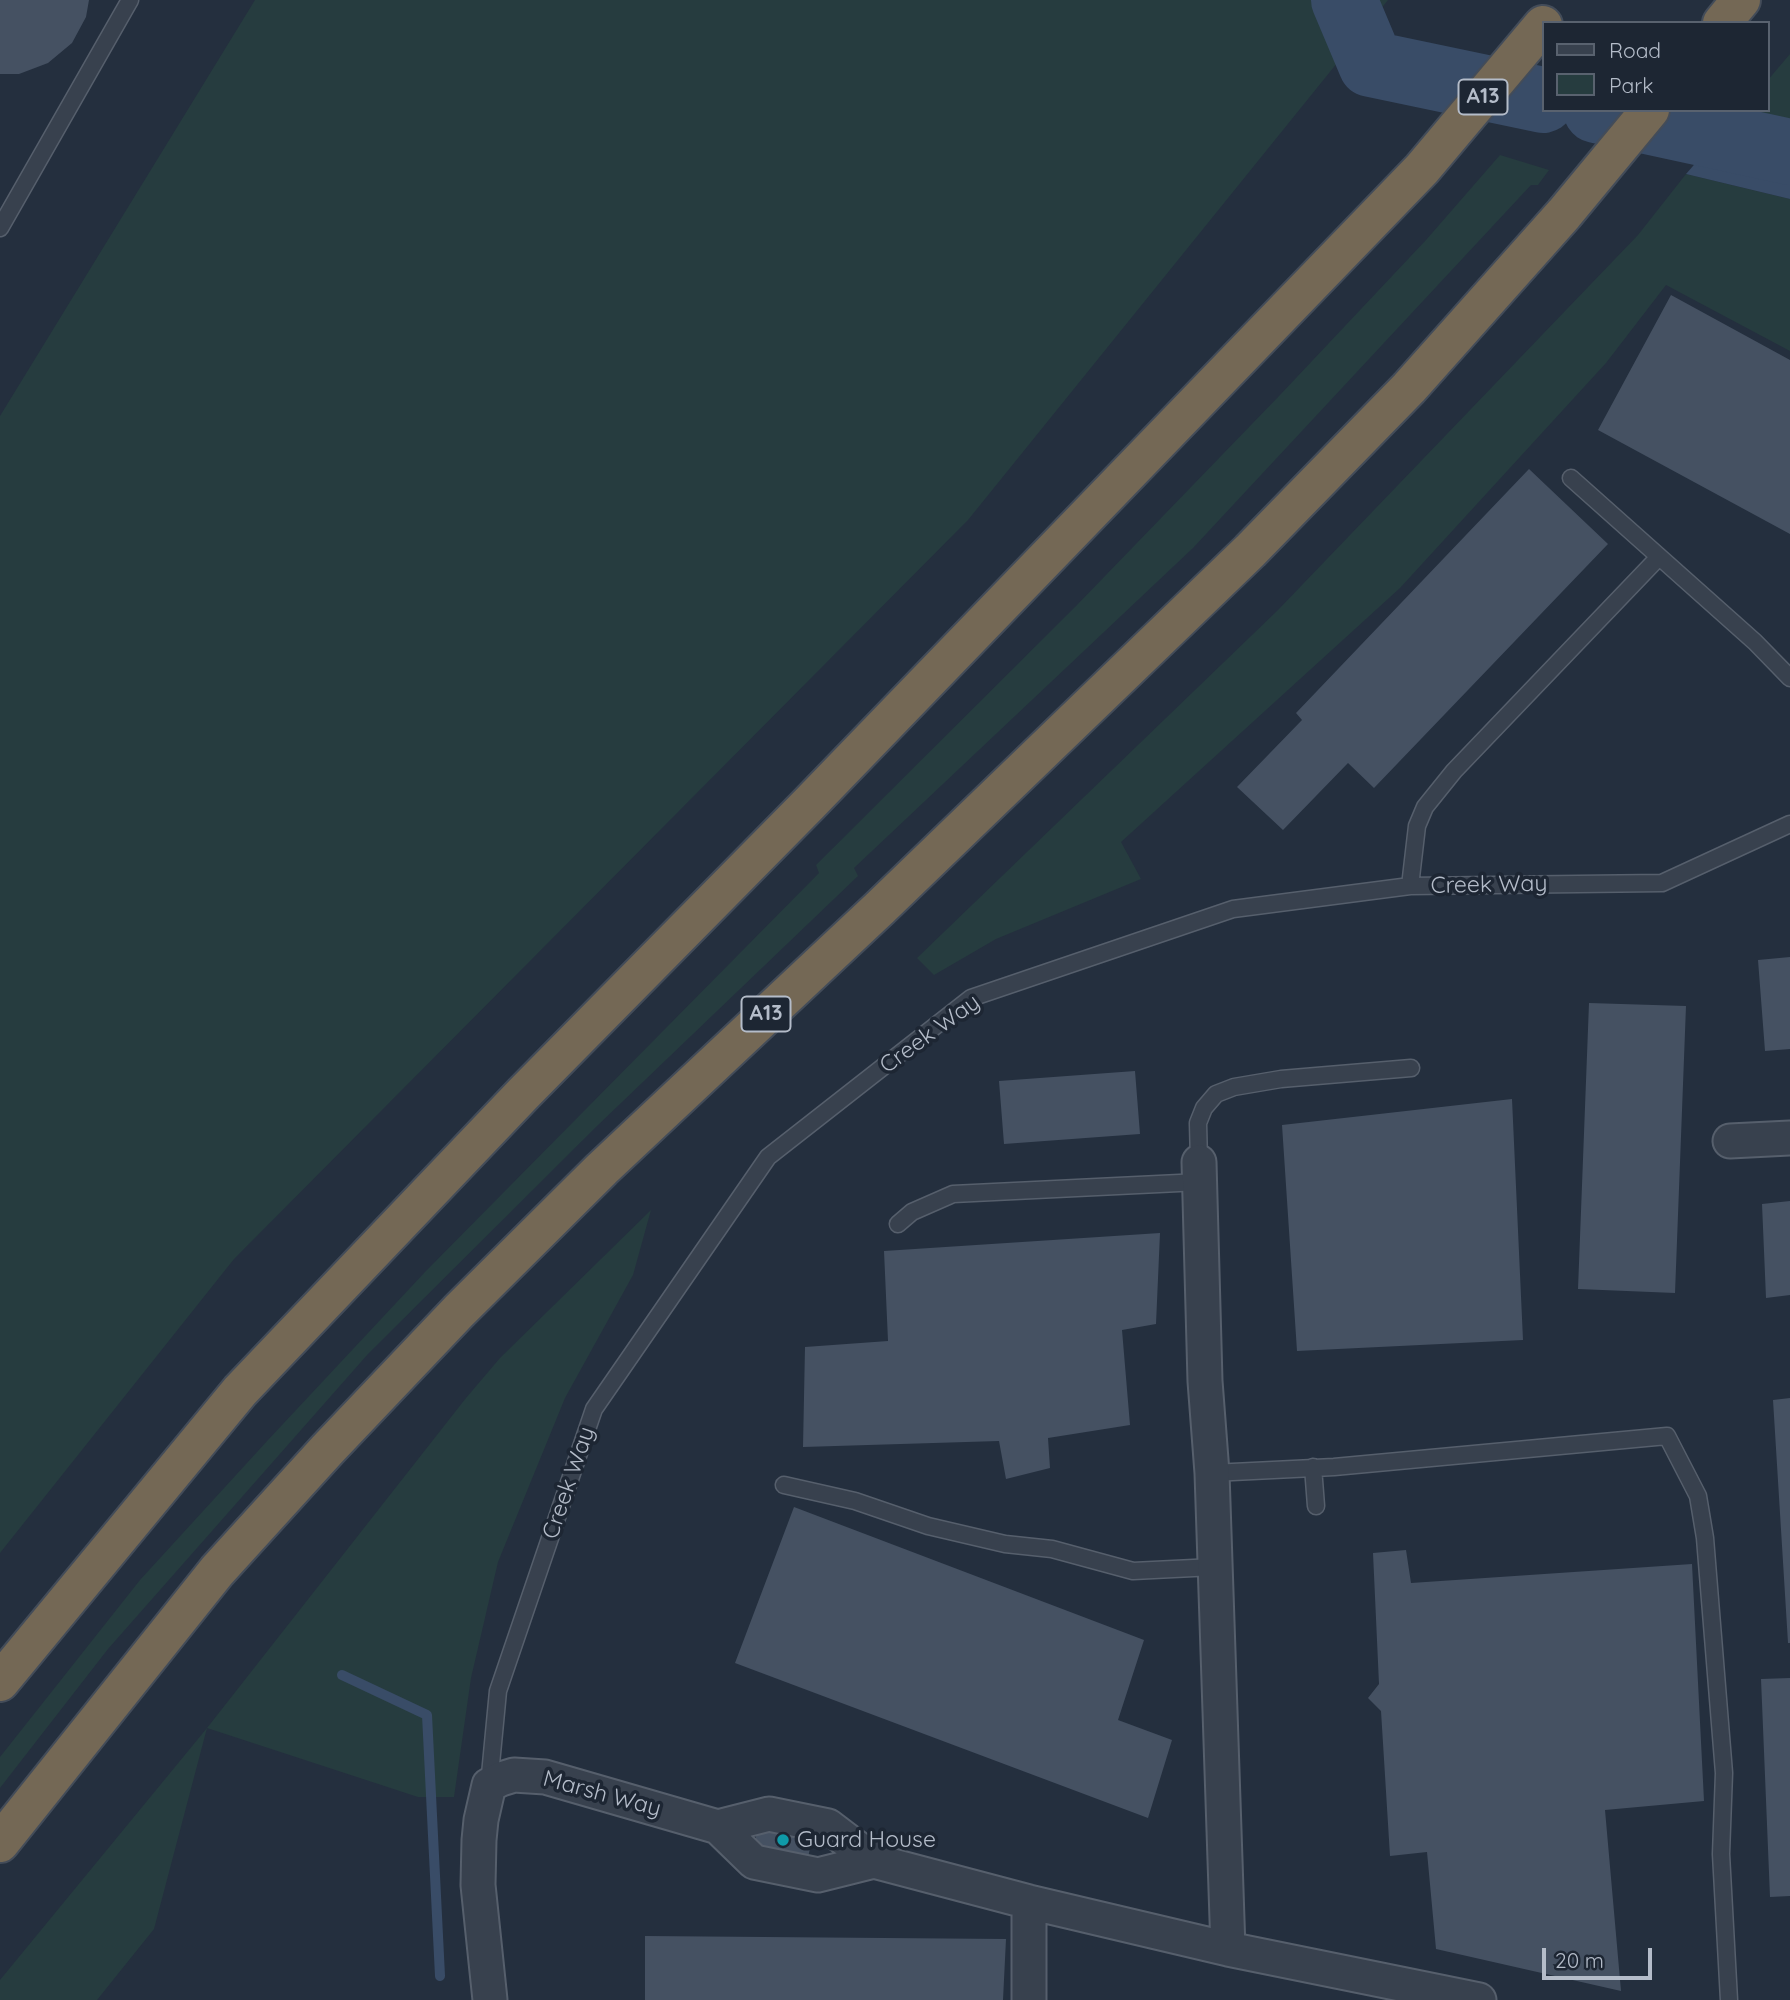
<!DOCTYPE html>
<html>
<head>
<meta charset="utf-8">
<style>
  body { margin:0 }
  #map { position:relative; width:1790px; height:2000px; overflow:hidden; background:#242f3e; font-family:Quicksand,sans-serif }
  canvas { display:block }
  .legend { position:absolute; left:1542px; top:21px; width:228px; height:91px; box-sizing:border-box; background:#1d2633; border:2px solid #59626f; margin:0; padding:9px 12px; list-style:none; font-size:21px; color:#b4bcc9 }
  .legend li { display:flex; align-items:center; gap:14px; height:35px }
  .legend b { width:35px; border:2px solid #59626f }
  .scale { position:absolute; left:1542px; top:1948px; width:110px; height:32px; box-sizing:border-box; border:4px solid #b4bcc9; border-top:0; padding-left:9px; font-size:21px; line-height:24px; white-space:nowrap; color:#b4bcc9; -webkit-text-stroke:5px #1d2633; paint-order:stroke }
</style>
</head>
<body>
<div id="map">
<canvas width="1790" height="2000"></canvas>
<ul class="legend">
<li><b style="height:9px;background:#38414e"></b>Road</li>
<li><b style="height:19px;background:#263c3f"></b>Park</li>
</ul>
<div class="scale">20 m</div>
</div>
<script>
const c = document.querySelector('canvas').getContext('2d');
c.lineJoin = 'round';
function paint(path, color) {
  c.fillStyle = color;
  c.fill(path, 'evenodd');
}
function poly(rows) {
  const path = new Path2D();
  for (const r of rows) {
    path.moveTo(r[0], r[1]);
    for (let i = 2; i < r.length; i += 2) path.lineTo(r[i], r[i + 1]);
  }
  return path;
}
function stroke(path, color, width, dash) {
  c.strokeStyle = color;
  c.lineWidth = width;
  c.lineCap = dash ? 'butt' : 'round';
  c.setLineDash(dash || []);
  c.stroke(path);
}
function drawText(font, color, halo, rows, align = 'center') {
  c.font = font + ' Quicksand,sans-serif';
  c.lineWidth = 7;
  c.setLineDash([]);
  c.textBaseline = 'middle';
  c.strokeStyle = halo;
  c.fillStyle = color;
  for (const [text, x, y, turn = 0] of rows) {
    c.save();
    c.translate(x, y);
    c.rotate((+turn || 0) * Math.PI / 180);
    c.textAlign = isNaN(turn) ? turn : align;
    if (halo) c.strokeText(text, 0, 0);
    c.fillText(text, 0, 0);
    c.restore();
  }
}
const green = poly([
  [255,0,1388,0,968,520,234,1259,0,1553,0,416],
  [1790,54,1790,121,1765,114,1740,112,1742,110,1767,110,1767,81],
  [1500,155,1549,170,1538,185,1531,185,1193,548,854,868,858,876,597,1126,368,1354,108,1649,0,1788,0,1757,140,1580,268,1440,425,1272,819,873,816,865,1076,606,1280,395,1426,240],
  [1686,174,1790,199,1790,351,1666,285,1606,363,1400,588,1121,842,1141,879,996,939,934,975,917,958,1278,610,1638,235],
  [651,1210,633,1275,565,1398,498,1562,471,1678,454,1797,418,1797,207,1728,154,1929,97,2000,0,2000,0,1980,207,1728,466,1398,500,1358]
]);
const water = poly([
  [1740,112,1765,114,1790,121,1790,199,1686,174]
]);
const stream = poly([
  [342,1675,427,1715,440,1976]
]);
const river = poly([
  [1344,0,1371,64,1543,100],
  [1596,110,1790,152]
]);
const building = poly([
  [0,0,89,0,86,17,72,43,48,63,19,74,0,74],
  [1671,295,1790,360,1790,534,1598,430],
  [1529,469,1608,544,1374,788,1348,763,1283,830,1237,787,1302,720,1296,713],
  [1790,957,1790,1049,1765,1051,1758,960],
  [1589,1003,1686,1006,1675,1293,1578,1289],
  [1135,1071,1140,1134,1004,1144,999,1081],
  [1512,1099,1523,1340,1297,1351,1282,1125],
  [1790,1201,1790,1295,1766,1298,1762,1204],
  [1160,1233,1156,1324,1122,1330,1130,1425,1048,1438,1050,1468,1006,1479,999,1441,803,1447,805,1347,888,1341,884,1251],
  [1790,1398,1790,1643,1788,1643,1773,1400],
  [794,1507,1144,1640,1118,1720,1172,1740,1148,1818,735,1663],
  [1406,1550,1411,1583,1692,1564,1704,1801,1605,1810,1621,1991,1436,1949,1427,1852,1390,1856,1381,1711,1368,1698,1379,1684,1373,1553],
  [1790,1678,1790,1896,1770,1897,1761,1679],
  [759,1822,813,1833,808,1858,754,1847],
  [645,1936,1006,1939,1003,2000,645,2000]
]);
const lane = poly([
  [0,228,130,0],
  [1571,478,1755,642,1790,678],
  [1410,886,1417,826,1425,807,1454,771,1658,558],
  [1199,1162,1198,1123,1204,1108,1216,1094,1234,1087,1281,1079,1411,1068],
  [898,1224,912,1212,953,1194,1200,1182],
  [1313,1467,1316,1506],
  [1212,1473,1334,1467,1667,1436,1698,1496,1705,1538,1724,1773,1721,1854,1729,2000],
  [784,1485,855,1501,928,1526,1005,1544,1052,1549,1133,1571,1214,1567],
  [489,1785,498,1691,594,1409,768,1157,971,998,1233,909,1410,886,1662,883,1790,824]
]);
const street = poly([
  [1730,1141,1790,1138],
  [1199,1162,1205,1381,1212,1473,1228,1949],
  [718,1827,754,1862,818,1875,874,1861,1029,1902,1228,1949,1479,2000],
  [1029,1902,1029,2000],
  [490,2000,478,1885,479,1840,481,1820,489,1785,501,1779,514,1775,545,1777,718,1827,769,1814,828,1826,874,1861]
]);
const highway = poly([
  [1722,23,1741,0],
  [0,1682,240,1391,523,1094,809,804,1422,169,1543,25],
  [0,1843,217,1571,327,1450,459,1311,602,1169,880,908,1250,551,1409,388,1564,214,1650,110]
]);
const markers = [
  [783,1840,7,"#0f9aa8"]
];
const shields = [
  [1483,97,49],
  [766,1014,49]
];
const shieldNames = [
  ["A13",1483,97],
  ["A13",766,1014]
];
const streetNames = [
  ["Creek Way",1489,885,-1],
  ["Creek Way",930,1034,-36],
  ["Creek Way",569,1483,-71],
  ["Marsh Way",602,1794,15]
];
const poiNames = [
  ["Guard House",797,1840]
];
paint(green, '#263c3f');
paint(water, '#394c67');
stroke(stream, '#394c67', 10);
stroke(river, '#394c67', 66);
paint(building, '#455162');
stroke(lane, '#565f6c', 19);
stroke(street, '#565f6c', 37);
stroke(highway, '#434c59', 42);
stroke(lane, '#38414e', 16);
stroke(street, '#38414e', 33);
stroke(highway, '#746855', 38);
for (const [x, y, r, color] of markers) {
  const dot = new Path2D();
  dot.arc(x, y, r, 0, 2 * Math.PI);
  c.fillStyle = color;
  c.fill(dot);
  stroke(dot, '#1d2633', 2.5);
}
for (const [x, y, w] of shields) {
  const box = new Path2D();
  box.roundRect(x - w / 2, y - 17.5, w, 35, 5);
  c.fillStyle = '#1d2633';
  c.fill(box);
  stroke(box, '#b4bcc9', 2);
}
drawText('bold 21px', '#b4bcc9', null, shieldNames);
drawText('23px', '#b4bcc9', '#1d2633', streetNames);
drawText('23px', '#b4bcc9', '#1d2633', poiNames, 'left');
</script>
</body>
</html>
